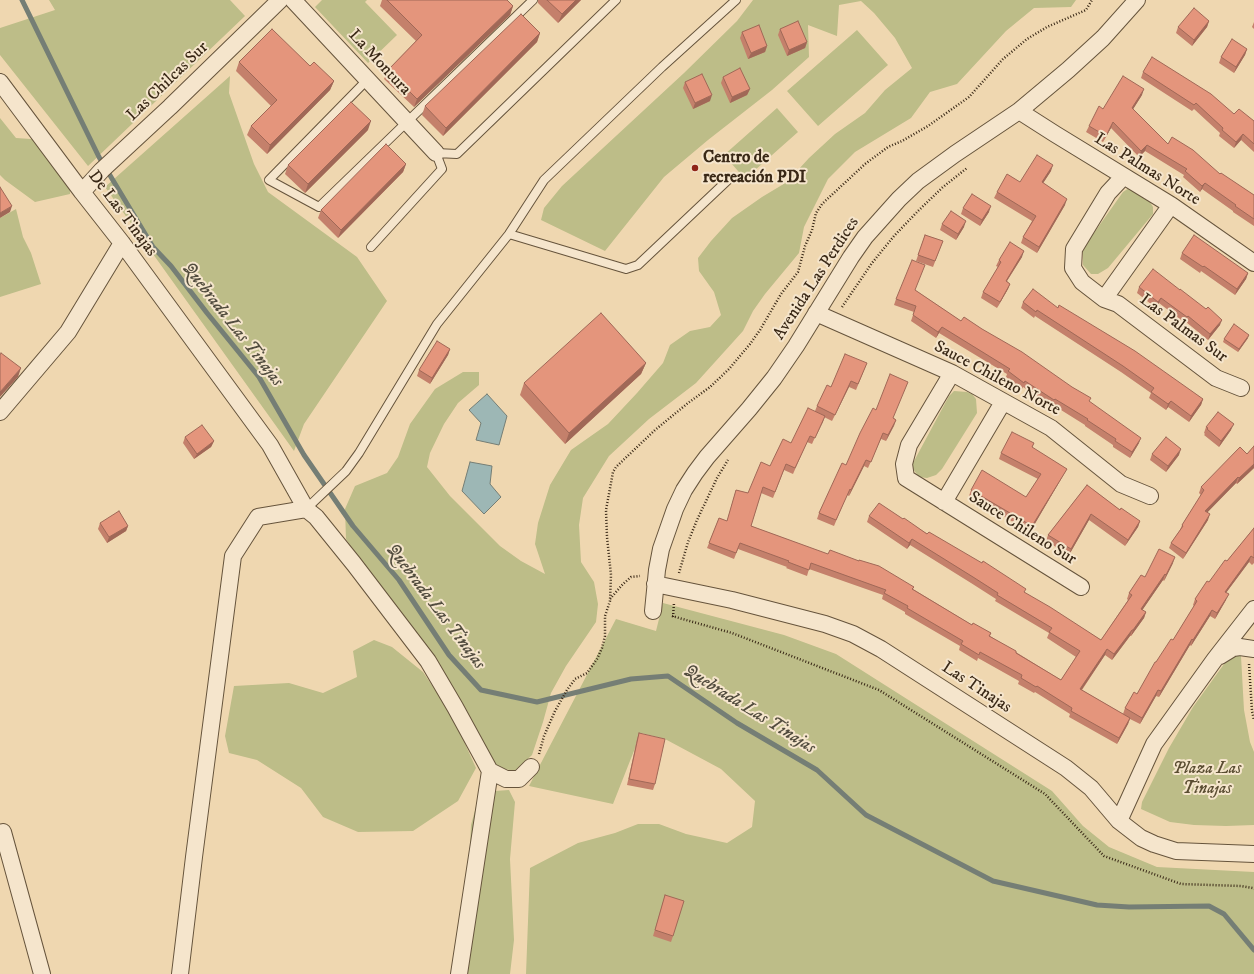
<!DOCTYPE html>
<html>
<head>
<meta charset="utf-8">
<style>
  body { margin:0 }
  canvas { display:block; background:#efd7b0 }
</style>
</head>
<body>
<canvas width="1254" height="974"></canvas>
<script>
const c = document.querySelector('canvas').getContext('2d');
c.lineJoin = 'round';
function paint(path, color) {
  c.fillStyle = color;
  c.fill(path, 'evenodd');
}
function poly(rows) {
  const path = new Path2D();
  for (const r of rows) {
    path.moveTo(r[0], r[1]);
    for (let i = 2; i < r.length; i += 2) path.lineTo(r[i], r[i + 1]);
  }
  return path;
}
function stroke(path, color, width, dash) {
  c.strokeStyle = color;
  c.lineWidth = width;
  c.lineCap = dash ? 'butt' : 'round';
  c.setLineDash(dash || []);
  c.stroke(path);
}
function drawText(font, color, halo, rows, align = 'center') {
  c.font = font + ' "IM FELL DW Pica",serif';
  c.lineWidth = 4;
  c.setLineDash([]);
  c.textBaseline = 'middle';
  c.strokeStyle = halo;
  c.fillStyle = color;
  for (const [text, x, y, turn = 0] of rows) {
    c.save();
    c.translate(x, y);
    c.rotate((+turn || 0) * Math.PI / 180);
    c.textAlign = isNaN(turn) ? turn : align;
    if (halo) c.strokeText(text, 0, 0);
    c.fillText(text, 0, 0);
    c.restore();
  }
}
const green = poly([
  [49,0,230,0,245,16,88,166,0,55,0,28,55,10],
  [322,0,367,0,365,2,397,35,368,63,315,7],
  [753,0,1076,0,1071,7,1034,8,1006,31,957,84,930,92,911,118,855,152,828,179,804,227,799,253,765,294,753,311,743,331,696,383,649,419,609,456,583,498,579,525,581,562,594,582,598,604,596,622,566,666,551,693,543,722,532,755,515,771,493,767,438,675,409,623,377,589,346,539,345,509,355,486,387,473,398,457,410,424,435,389,463,372,479,372,479,385,458,403,444,424,430,453,427,467,450,496,500,546,521,561,545,574,535,544,538,523,550,485,571,450,608,424,637,393,663,363,670,345,690,331,710,327,721,315,714,292,699,271,698,258,711,241,732,218,762,197,787,182,809,158,835,134,865,113,885,90,912,68,895,38,874,13,861,1,839,5,837,36,808,25,809,57,772,90,708,140,664,177,605,251,541,220,544,208,562,186,684,73,737,21],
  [857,30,888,65,818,126,787,91],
  [230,76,229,93,254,164,268,192,357,257,387,301,304,424,294,451,105,187],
  [777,108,798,132,745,179,724,155],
  [0,118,16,138,46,140,71,168,70,194,35,202,5,180,0,175],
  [1129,188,1148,199,1153,207,1153,214,1108,268,1098,274,1091,274,1083,265,1083,251,1089,240,1123,192],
  [16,209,23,237,31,253,41,284,0,297,0,218],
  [954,391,967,392,972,394,976,399,977,413,942,469,936,475,927,478,919,477,913,469,913,463,949,396],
  [663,603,784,635,836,654,1052,791,1083,826,1109,847,1157,867,1254,872,1254,974,526,974,530,868,578,843,615,833,638,824,659,824,686,834,727,843,752,827,755,801,721,769,665,739,641,733,613,804,529,786,616,619,656,631],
  [374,640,392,647,423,672,452,715,476,768,458,801,413,831,358,832,323,817,301,788,257,760,229,753,225,736,234,686,289,683,323,693,357,677,353,651],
  [1239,652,1241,656,1244,710,1250,742,1254,752,1254,825,1226,826,1194,825,1170,822,1141,809,1142,802,1169,748,1193,707,1232,653],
  [509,790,515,802,510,859,514,940,510,974,464,974,471,825,480,792]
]);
const water = poly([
  [487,394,507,416,499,445,476,440,481,423,469,410,487,394],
  [470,462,492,466,490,484,501,497,484,514,462,491,470,462]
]);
const stream = poly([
  [22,0,99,157,153,247,171,266,207,313,259,377,304,455,353,526,399,580,449,655,481,690,537,702,631,679,668,676,737,723,817,770,866,815,993,881,1097,905,1129,907,1209,906,1224,914,1254,950]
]);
const path = poly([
  [842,307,872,263,894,236,918,211,943,187,967,168],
  [679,573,688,542,697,520,717,478,728,460],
  [610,599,623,584,631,577,640,576],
  [672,616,732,633,879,690,1045,794,1104,856,1181,884,1241,886,1253,888,1254,889],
  [673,617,674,603],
  [1249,664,1252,711,1254,720],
  [539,754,544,736,555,711,567,690,575,679,587,673,597,659,602,648,605,636,605,616,610,601,611,575,607,537,606,510,613,472,616,467,655,430,688,403,710,387,729,369,750,344,760,330,781,294,798,272,805,246,812,230,816,213,822,204,865,164,888,147,902,141,928,126,969,97,1003,59,1027,39,1047,27,1086,10,1092,0]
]);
const service = poly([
  [368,79,269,180,319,207,533,0],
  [509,234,626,269,638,265,730,178],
  [371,247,442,169,436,153,457,154,616,0],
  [306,509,346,471,359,453,437,324,509,234,544,180,662,67,736,0]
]);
const minor = poly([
  [293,0,436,153],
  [0,82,82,192,122,243,270,445,306,509],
  [1019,111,1055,134,1171,205,1254,263],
  [1123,177,1108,193,1074,249,1073,268,1082,282,1104,299,1118,304,1216,378,1241,388],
  [82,192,102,170,170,107,280,0],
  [1104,299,1171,205],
  [816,313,952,373,1051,428,1121,484,1150,496],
  [952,373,909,445,904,464,906,478,1081,587],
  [0,412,68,332,122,243],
  [944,502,1003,402],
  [655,584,732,600,825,624,853,634,881,649,1066,768,1091,788,1119,821,1141,838,1154,844,1176,851,1254,854],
  [653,611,657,570,661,549,675,509,684,490,695,473,707,457,749,409,774,378,796,346,851,257,865,237,899,199,918,181,955,154,1019,111,1068,70,1103,38,1137,0],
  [1220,656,1233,648,1240,647,1254,649],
  [1119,821,1154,744,1215,659,1254,609],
  [0,833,3,832,42,974],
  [180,974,194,857,233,556,258,517,306,509,316,517,354,564,428,661,455,707,490,771,506,779,519,779,531,767],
  [459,974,490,771]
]);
const wall = poly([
  [382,0,507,0,513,6,510,15,414,107,384,79,388,70,416,41,380,6],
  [538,0,581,0,558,23,538,3],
  [1209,21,1207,27,1192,46,1176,33,1178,27],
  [1254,22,1254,29,1252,27],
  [780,29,807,42,805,48,787,56,778,35],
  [742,32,767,46,765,52,748,59,740,38],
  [540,33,537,42,443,136,422,115,425,106],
  [1247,49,1245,55,1234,73,1219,63,1221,57],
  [239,62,310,66,334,81,330,90,267,154,247,135,251,126,271,106,236,71],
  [1143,72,1234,114,1254,121,1254,152,1241,140,1234,148,1219,136,1220,133,1194,109,1192,111,1141,78],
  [723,77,750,89,747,95,730,103,721,83],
  [685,82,710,101,693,109,683,88],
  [1142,95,1133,109,1168,144,1220,174,1254,195,1254,226,1233,212,1233,211,1202,189,1200,192,1183,177,1184,175,1145,151,1139,157,1111,128,1103,142,1086,132,1089,126,1103,109],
  [368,130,305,193,285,174,288,165],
  [406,164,403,172,338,238,318,218,321,210],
  [1051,171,1043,183,1065,205,1037,253,1021,243,1023,237,1032,221,994,198,997,192,1020,182],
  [963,208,989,212,980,226,961,214],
  [942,224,964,227,956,240,940,230],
  [925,235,943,241,933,267,916,261],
  [1182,253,1248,273,1246,279,1235,295,1201,271,1200,273,1180,259],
  [1022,257,1007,281,1010,284,1008,289,997,308,981,298,983,292,998,267,996,266,999,260],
  [1139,287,1220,325,1208,340,1186,322,1185,323,1159,303,1156,308,1137,293],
  [915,290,961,321,1089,402,1139,443,1130,458,1113,447,1113,445,1085,426,1085,425,1053,405,1052,406,1023,387,1022,389,1006,377,1007,374,939,333,936,338,911,321,914,312,894,305,896,299],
  [1023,302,1058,308,1203,399,1201,405,1189,422,1168,407,1166,410,1149,398,1151,393,1121,372,1035,316,1034,318,1021,308],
  [1248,338,1238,352,1223,342,1224,339],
  [450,349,448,355,430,384,417,376,419,370],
  [646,363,641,374,565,444,520,395,524,383],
  [867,363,856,390,849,387,832,421,824,417,812,444,807,442,793,474,784,470,773,498,761,493,751,526,914,587,913,589,972,625,991,633,990,636,1061,680,1076,657,1047,638,1049,633,995,601,996,599,971,583,910,545,907,549,867,522,869,516,903,519,1025,593,1101,640,1128,600,1127,599,1129,593,1145,577,1173,563,1164,581,1163,580,1142,610,1146,612,1144,618,1131,636,1130,636,1112,660,1105,655,1082,690,1123,714,1125,708,1137,694,1156,662,1173,640,1194,606,1193,605,1195,599,1209,582,1227,561,1254,528,1254,563,1252,565,1249,562,1226,593,1226,600,1215,619,1210,616,1191,646,1190,645,1159,697,1156,696,1140,724,1130,719,1128,724,1117,744,1069,717,1070,714,1035,692,1034,693,1018,684,1019,681,978,658,977,661,959,650,960,646,905,614,905,612,882,599,883,595,809,569,807,576,786,568,787,567,738,549,734,559,707,548,719,518,727,521,736,490,748,493,770,466,791,443,815,411,817,406,831,387],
  [894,418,896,420,886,441,881,439,868,468,864,466,849,496,847,495,834,526,817,519,819,513,846,465],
  [1206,427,1231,430,1219,447,1204,435,1205,434,1204,433],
  [185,437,214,441,211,447,194,459,183,443],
  [1034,443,1032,448,1067,469,1064,474,1030,532,969,496,971,490,1026,497,1038,479,999,459,1001,453],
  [1254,446,1254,468,1237,484,1236,483,1207,512,1208,520,1183,559,1169,548,1171,543,1180,530,1182,525,1201,495,1199,493,1201,487,1247,454],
  [1152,454,1179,455,1166,472,1150,460],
  [1087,485,1120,510,1140,521,1138,527,1125,546,1089,520,1069,555,1046,541,1048,535],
  [100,523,128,526,126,531,107,543,98,529],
  [639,733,655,784,653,790,627,785,637,739],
  [665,895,673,936,671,942,653,936]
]);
const shadedWall = poly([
  [576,0,581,0,558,23,562,14],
  [513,6,510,15,414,107,417,99],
  [1209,21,1207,27,1192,46,1194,40],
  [540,33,537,42,443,136,446,128],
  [807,42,805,48,787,56,789,50],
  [767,46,765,52,748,59,751,53],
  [1247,49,1245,55,1234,73,1236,67],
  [334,81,330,90,267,154,270,145],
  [750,89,747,95,730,103,732,97],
  [1144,89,1142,95,1130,114,1132,108],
  [712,95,710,101,693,109,695,103],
  [371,121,368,130,305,193,308,184],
  [1113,122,1111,128,1103,142],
  [1243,134,1241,140,1234,148,1236,142],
  [1147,145,1145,151,1139,157,1141,151],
  [406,164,403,172,338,238,341,230],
  [1053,165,1051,171,1040,188,1042,182],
  [1205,183,1202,189,1200,192,1202,186],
  [1067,199,1065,205,1037,253,1039,247],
  [12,206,10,212,0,218,0,213],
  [991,206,989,212,980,226,982,220],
  [966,221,964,227,956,240,958,234],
  [1024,251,1022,257,1003,287,1006,281],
  [1248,273,1246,279,1235,295,1237,289],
  [1010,284,1008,289,997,308,1000,302],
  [1161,298,1159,303,1156,308,1158,302],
  [1222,320,1220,325,1208,340,1210,334],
  [942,327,939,333,936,338,938,332],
  [1249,335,1248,338,1238,352,1239,349],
  [450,349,448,355,430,384,432,378],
  [646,363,641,374,565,444,569,433],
  [21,368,18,377,0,397,0,392],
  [851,381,849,387,832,421,835,415],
  [1203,399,1201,405,1189,422,1191,416],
  [1171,401,1168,407,1166,410,1168,404],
  [825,416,823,422,812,444,815,438],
  [896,420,894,426,886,441,888,435],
  [1234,424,1231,430,1219,447,1221,441],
  [1141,438,1139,443,1130,458,1132,452],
  [214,441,211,447,194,459,197,454],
  [1181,449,1179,455,1166,472,1168,466],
  [866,460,864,466,849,496,851,490],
  [1254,464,1254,468,1237,484,1239,478],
  [1067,469,1064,474,1030,532,1032,526],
  [1238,477,1236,483,1203,517,1205,511],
  [1091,514,1089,520,1069,555,1071,549],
  [1210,514,1208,520,1183,559,1186,553],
  [1140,521,1138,527,1125,546,1128,540],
  [128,526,126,531,107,543,109,537],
  [912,539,910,545,907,549,909,543],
  [1251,556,1249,562,1222,598,1225,592],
  [1175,557,1173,563,1164,581,1166,575],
  [1165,574,1163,580,1139,615,1141,609],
  [1229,594,1226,600,1215,619,1217,613],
  [1212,610,1210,616,1191,646,1193,640],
  [1146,612,1144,618,1131,636,1133,630],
  [1132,630,1130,636,1112,660,1114,654],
  [1192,639,1190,645,1159,697,1161,691],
  [1107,649,1105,655,1078,695,1080,689],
  [1158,690,1156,696,1140,724,1142,718],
  [1130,718,1128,724,1117,744,1119,738]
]);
const building = poly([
  [387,0,507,0,513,6,417,99,388,70,422,35,387,0],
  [547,0,576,0,562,14,547,0],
  [1194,8,1209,21,1194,40,1178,27,1194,8],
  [521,14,540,33,446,128,425,106,521,14],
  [798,21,807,42,789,50,780,29,798,21],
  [759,25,767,46,751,53,742,32,759,25],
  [272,29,310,66,314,62,334,81,270,145,251,126,277,100,239,62,272,29],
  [1232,39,1247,49,1236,67,1221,57,1232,39],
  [1152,57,1211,94,1234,114,1239,109,1254,121,1254,144,1243,134,1236,142,1222,130,1223,128,1196,103,1194,105,1143,72,1152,57],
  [740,68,750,89,732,97,723,77,740,68],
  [702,74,712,95,695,103,685,82,702,74],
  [1123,76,1144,89,1132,108,1168,144,1172,137,1193,150,1220,174,1221,173,1254,195,1254,219,1235,206,1236,205,1205,183,1202,186,1185,171,1187,169,1147,145,1141,151,1113,122,1106,136,1089,126,1099,106,1103,109,1123,76],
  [351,102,371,121,308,184,288,165,351,102],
  [386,144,406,164,341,230,321,210,386,144],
  [1037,155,1053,165,1042,182,1067,199,1039,247,1023,237,1036,216,997,192,1007,174,1020,182,1037,155],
  [0,187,12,206,0,213,0,187],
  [972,194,991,206,982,220,963,208,972,194],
  [951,211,966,221,958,234,942,224,951,211],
  [925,235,943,241,935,261,918,255,925,235],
  [1194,235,1248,273,1237,289,1204,266,1203,267,1182,253,1194,235],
  [1010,242,1024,251,1006,281,1010,284,1000,302,983,292,1001,262,999,260,1010,242],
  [912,260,925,265,915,290,961,321,964,317,982,329,1022,352,1072,387,1091,398,1089,401,1141,438,1132,452,1115,441,1116,439,1087,420,1088,419,1055,399,1054,400,1025,381,1024,383,1008,371,1010,369,942,327,938,332,913,315,916,306,896,299,912,260],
  [1153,269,1180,290,1180,289,1206,309,1208,307,1222,320,1210,334,1188,316,1187,317,1161,298,1158,302,1139,287,1153,269],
  [1033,289,1058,308,1059,305,1135,351,1203,399,1191,416,1171,401,1168,404,1151,392,1154,388,1123,366,1037,310,1036,312,1023,302,1033,289],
  [601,313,646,363,569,433,524,383,601,313],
  [1234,324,1249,335,1239,349,1224,339,1234,324],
  [437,341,450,349,432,378,419,370,437,341],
  [1,353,21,368,0,392,0,355,1,353],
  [845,354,867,363,858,384,851,381,835,415,817,406,827,385,831,387,845,354],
  [890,374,908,382,893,418,896,420,888,435,883,433,871,462,866,460,851,490,850,489,836,520,819,513,842,463,846,465,860,433,873,408,876,410,890,374],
  [808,408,825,416,815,438,810,436,795,468,786,464,775,492,763,487,751,526,828,554,830,550,859,561,859,560,879,566,914,587,912,589,972,625,973,623,991,633,989,636,1016,651,1016,653,1061,680,1080,651,1049,632,1052,628,997,595,998,593,973,577,912,539,909,543,869,516,879,503,903,519,904,518,927,534,929,532,982,563,983,561,1026,589,1024,592,1050,607,1101,640,1132,595,1129,593,1141,575,1145,577,1159,549,1175,557,1166,575,1165,574,1141,609,1146,612,1133,630,1132,630,1114,654,1107,649,1080,689,1130,718,1119,738,1071,711,1072,708,1037,686,1036,687,1021,678,1022,675,980,652,979,655,961,644,963,641,907,608,908,606,884,593,886,590,811,563,809,570,788,562,789,561,740,543,736,553,709,543,719,518,727,521,736,490,748,493,761,462,770,466,783,439,791,443,808,408],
  [1218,412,1234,424,1221,441,1207,429,1208,428,1206,427,1218,412],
  [202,425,214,441,197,454,185,437,202,425],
  [1012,432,1034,443,1032,447,1067,469,1032,526,971,490,982,470,1026,497,1041,474,1001,453,1012,432],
  [1166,437,1181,449,1168,466,1152,454,1166,437],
  [1254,446,1254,464,1239,478,1238,477,1205,511,1210,514,1186,553,1171,543,1183,526,1182,525,1204,490,1201,487,1240,447,1247,454,1254,446],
  [1087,485,1120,510,1121,508,1140,521,1128,540,1091,514,1071,549,1048,535,1087,485],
  [119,511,128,526,109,537,100,523,119,511],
  [1254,528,1254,558,1251,556,1225,592,1229,594,1217,613,1212,610,1193,640,1192,639,1161,691,1158,690,1142,718,1125,708,1134,692,1137,694,1155,662,1156,662,1171,639,1173,640,1197,601,1195,599,1207,581,1209,582,1225,560,1227,561,1254,528],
  [639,733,665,739,655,784,629,779,639,733],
  [665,895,684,901,673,936,655,930,665,895]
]);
const markers = [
  [695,168,4,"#8f2418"]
];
const streetNames = [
  ["La Montura",379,63,47],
  ["Las Chilcas Sur",168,82,-44],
  ["Las Palmas Norte",1147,170,32],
  ["De Las Tinajas",122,214,53],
  ["Avenida Las Perdices",817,279,-57],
  ["Las Palmas Sur",1183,329,36],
  ["Sauce Chileno Norte",997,379,28],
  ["Sauce Chileno Sur",1022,529,32],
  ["Las Tinajas",976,688,33]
];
const poiNames = [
  ["Centro de",703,158],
  ["recreación PDI",703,178]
];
const parkNames = [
  ["Plaza Las",1207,769],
  ["Tinajas",1207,789]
];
const waterNames = [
  ["Quebrada Las Tinajas",232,325,52],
  ["Quebrada Las Tinajas",435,607,53],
  ["Quebrada Las Tinajas",749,710,32]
];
paint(green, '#bdbd88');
paint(water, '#9db7b5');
stroke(water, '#757e75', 1);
stroke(stream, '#757e75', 5);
stroke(service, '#66543c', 10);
stroke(minor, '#66543c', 18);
stroke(path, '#392816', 2.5, [1, 2]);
stroke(service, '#f5e5cc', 8);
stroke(minor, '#f5e5cc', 16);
paint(wall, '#c4806b');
paint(shadedWall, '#a06857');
paint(building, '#e4957c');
stroke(building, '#a06857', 1);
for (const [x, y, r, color] of markers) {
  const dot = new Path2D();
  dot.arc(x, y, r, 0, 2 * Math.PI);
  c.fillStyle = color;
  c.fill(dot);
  stroke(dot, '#f5e5cc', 1.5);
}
drawText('17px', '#392816', '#f5e5cc', streetNames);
drawText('bold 17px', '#392816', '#f5e5cc', poiNames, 'left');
drawText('italic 17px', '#5a4d32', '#f5e5cc', parkNames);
drawText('italic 18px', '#524c3e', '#f5e5cc', waterNames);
</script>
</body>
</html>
